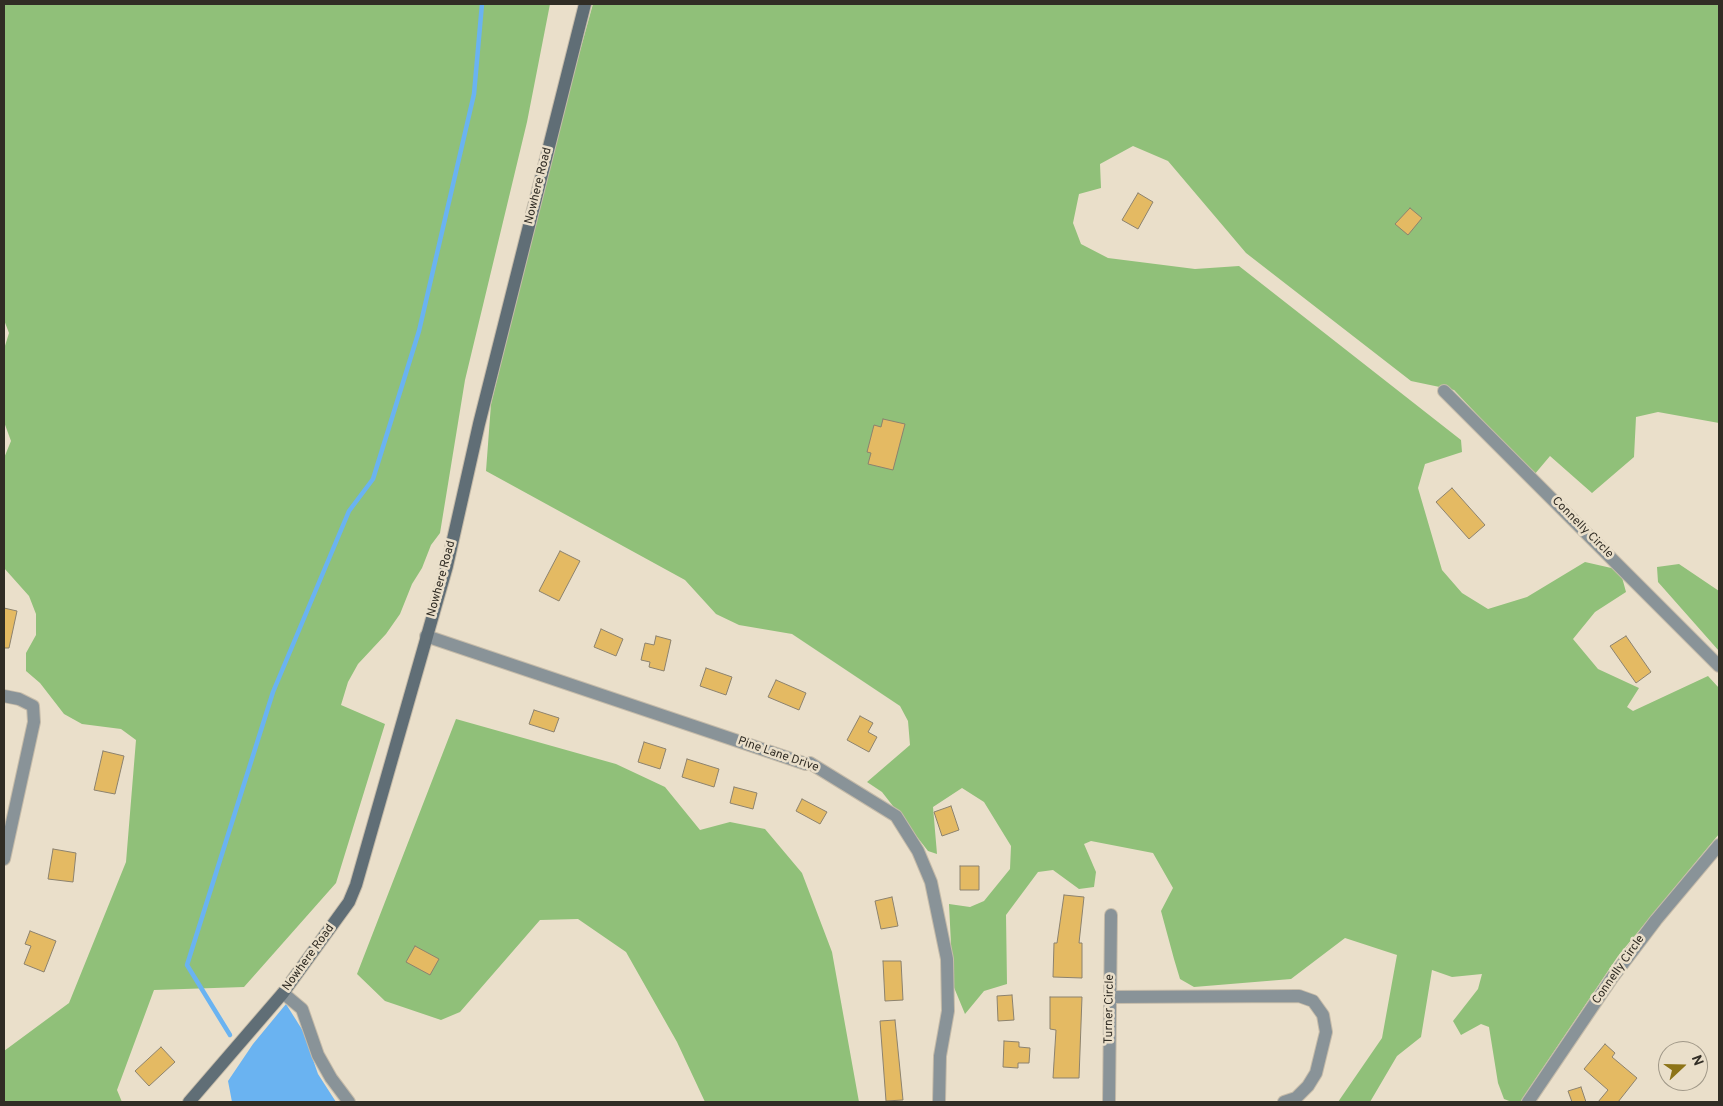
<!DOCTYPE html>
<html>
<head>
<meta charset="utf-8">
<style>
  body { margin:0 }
  #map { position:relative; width:1723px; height:1106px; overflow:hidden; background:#eadfca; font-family:Overpass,sans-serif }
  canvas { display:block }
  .frame { position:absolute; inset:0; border:5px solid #312d25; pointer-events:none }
  .north { position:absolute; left:1658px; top:1041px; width:50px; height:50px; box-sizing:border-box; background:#eadfca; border:1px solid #a09888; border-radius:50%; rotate:69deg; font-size:14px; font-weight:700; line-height:20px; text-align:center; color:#312d25 }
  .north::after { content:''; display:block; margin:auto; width:18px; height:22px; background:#8d7418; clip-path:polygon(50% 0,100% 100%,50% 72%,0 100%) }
</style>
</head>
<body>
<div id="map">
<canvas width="1723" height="1106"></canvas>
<div class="frame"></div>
<div class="north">N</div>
</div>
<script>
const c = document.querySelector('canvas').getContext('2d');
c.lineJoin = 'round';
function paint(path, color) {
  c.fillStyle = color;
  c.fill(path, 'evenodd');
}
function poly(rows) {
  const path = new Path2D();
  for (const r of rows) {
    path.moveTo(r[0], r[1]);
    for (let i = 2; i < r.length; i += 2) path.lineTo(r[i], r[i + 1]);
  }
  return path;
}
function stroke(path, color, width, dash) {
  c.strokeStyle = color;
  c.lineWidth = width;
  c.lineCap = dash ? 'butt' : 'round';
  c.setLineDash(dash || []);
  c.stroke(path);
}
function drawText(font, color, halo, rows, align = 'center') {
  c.font = font + ' Overpass,sans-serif';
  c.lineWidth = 5;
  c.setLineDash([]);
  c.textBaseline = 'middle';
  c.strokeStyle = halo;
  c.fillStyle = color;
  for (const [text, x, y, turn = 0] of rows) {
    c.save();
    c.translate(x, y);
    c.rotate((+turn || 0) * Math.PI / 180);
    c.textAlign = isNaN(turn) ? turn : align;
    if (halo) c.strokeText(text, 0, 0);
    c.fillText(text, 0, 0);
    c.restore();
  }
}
const green = poly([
  [4,4,550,4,527,122,465,380,440,533,431,545,422,568,412,584,400,614,386,634,358,664,348,682,341,705,385,724,336,883,244,987,154,990,117,1090,122,1102,4,1102,4,1051,69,1003,126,862,136,740,121,729,82,724,64,714,40,683,26,671,26,653,36,635,36,614,29,596,4,568,4,458,11,441,4,422,4,349,9,333,4,320],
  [593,4,1719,4,1719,423,1658,412,1636,417,1634,457,1592,493,1550,456,1534,475,1454,390,1411,381,1246,253,1168,161,1133,146,1100,164,1101,188,1079,194,1073,223,1081,244,1108,258,1195,269,1239,266,1461,440,1462,452,1425,464,1418,488,1442,570,1462,593,1488,609,1527,597,1585,562,1620,570,1626,592,1595,612,1573,639,1598,669,1639,688,1627,707,1633,711,1708,676,1719,688,1719,834,1618,956,1520,1102,1512,1102,1504,1099,1498,1083,1489,1027,1481,1024,1461,1035,1453,1021,1478,989,1482,974,1452,977,1432,970,1421,1037,1397,1056,1370,1102,1338,1102,1382,1038,1397,955,1345,938,1291,979,1194,987,1180,979,1174,959,1161,911,1173,888,1153,853,1091,841,1084,844,1096,872,1094,887,1079,889,1053,870,1038,872,1006,915,1007,984,984,991,965,1014,953,985,949,904,970,907,984,901,1010,869,1011,846,984,802,962,788,933,807,937,854,928,851,882,792,867,782,910,745,908,721,900,706,792,634,739,625,716,614,685,580,486,471,491,404,555,141],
  [1679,564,1719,591,1719,651,1658,582,1657,567],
  [456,719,616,764,665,787,700,830,730,822,765,829,802,873,832,952,859,1102,705,1102,677,1042,626,952,578,919,540,920,460,1012,441,1020,385,1001,357,974]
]);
const water = poly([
  [286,1004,303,1031,318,1074,336,1102,232,1102,228,1081,253,1044]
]);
const stream = poly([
  [230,1035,187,965,273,692,349,511,373,479,419,331,474,94,482,4]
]);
const building = poly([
  [1138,193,1153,202,1138,229,1122,220,1138,193],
  [1410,208,1422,218,1408,235,1395,224,1410,208],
  [883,419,905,424,893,470,868,464,871,453,867,452,874,425,881,427,883,419],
  [1452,488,1485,525,1469,539,1436,502,1452,488],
  [560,551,580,561,559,601,539,591,560,551],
  [4,608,17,611,9,648,4,648,4,608],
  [601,629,623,639,616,656,594,647,601,629],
  [656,636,671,640,664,671,649,667,650,662,641,660,645,643,654,645,656,636],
  [1626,636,1651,672,1636,683,1610,646,1626,636],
  [706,668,732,677,726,695,700,686,706,668],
  [776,680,806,693,799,710,768,697,776,680],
  [534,710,559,718,554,732,529,724,534,710],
  [860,716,873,723,868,732,877,737,869,752,847,740,860,716],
  [644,742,666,749,660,769,638,762,644,742],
  [103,751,124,756,115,794,94,790,103,751],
  [687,759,719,769,714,787,682,777,687,759],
  [734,787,757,793,753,809,730,803,734,787],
  [802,799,827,812,820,824,796,811,802,799],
  [951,806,959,830,942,836,934,812,951,806],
  [53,849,76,853,73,882,48,879,53,849],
  [960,866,979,866,979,890,960,890,960,866],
  [1064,895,1084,897,1079,943,1082,943,1082,978,1053,977,1054,943,1057,943,1064,895],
  [892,897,898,926,881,929,875,901,892,897],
  [30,931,56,941,44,972,24,964,31,946,25,944,30,931],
  [415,946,439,959,430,975,406,962,415,946],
  [883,961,901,961,903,1000,885,1001,883,961],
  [1012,995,1014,1020,998,1021,997,996,1012,995],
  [1050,997,1082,997,1079,1078,1053,1078,1056,1030,1050,1029,1050,997],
  [895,1020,903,1100,886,1101,880,1021,895,1020],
  [1004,1041,1019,1042,1019,1047,1030,1048,1029,1063,1018,1063,1018,1068,1003,1067,1004,1041],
  [1605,1044,1615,1053,1612,1057,1637,1078,1618,1102,1598,1102,1608,1090,1584,1069,1605,1044],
  [161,1047,175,1062,149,1086,135,1071,161,1047],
  [1581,1087,1586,1102,1572,1102,1568,1091,1581,1087]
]);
const street = poly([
  [1444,391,1719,666],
  [426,636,806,764,810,763,896,816,918,851,931,882,947,959,948,1011,940,1056,939,1102],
  [4,696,19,699,33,706,34,722,4,859],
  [283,993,302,1009,318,1055,331,1078,349,1102],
  [1110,997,1299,996,1313,1001,1323,1015,1326,1032,1316,1073,1308,1086,1296,1098,1284,1102],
  [1109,1102,1111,915],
  [1528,1102,1612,978,1656,920,1719,845]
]);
const secondary = poly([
  [189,1102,283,993,349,902,356,885,447,566,479,424,585,4]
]);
const streetNames = [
  ["Nowhere Road",539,186,-76],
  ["Connelly Circle",1582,528,45],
  ["Nowhere Road",442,579,-75],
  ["Pine Lane Drive",778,755,19],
  ["Nowhere Road",309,958,-54],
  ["Connelly Circle",1619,970,-55],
  ["Turner Circle",1110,1009,-89]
];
paint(green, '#90c079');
paint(water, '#6ab3f1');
stroke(stream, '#6ab3f1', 4.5);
paint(building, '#e4ba63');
stroke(building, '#8c826e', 1);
stroke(street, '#c5bba9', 14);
stroke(secondary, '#c5bba9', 14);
stroke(street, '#899398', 12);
stroke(secondary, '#606e76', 12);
drawText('12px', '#312d25', '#eadfca', streetNames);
</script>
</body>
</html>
